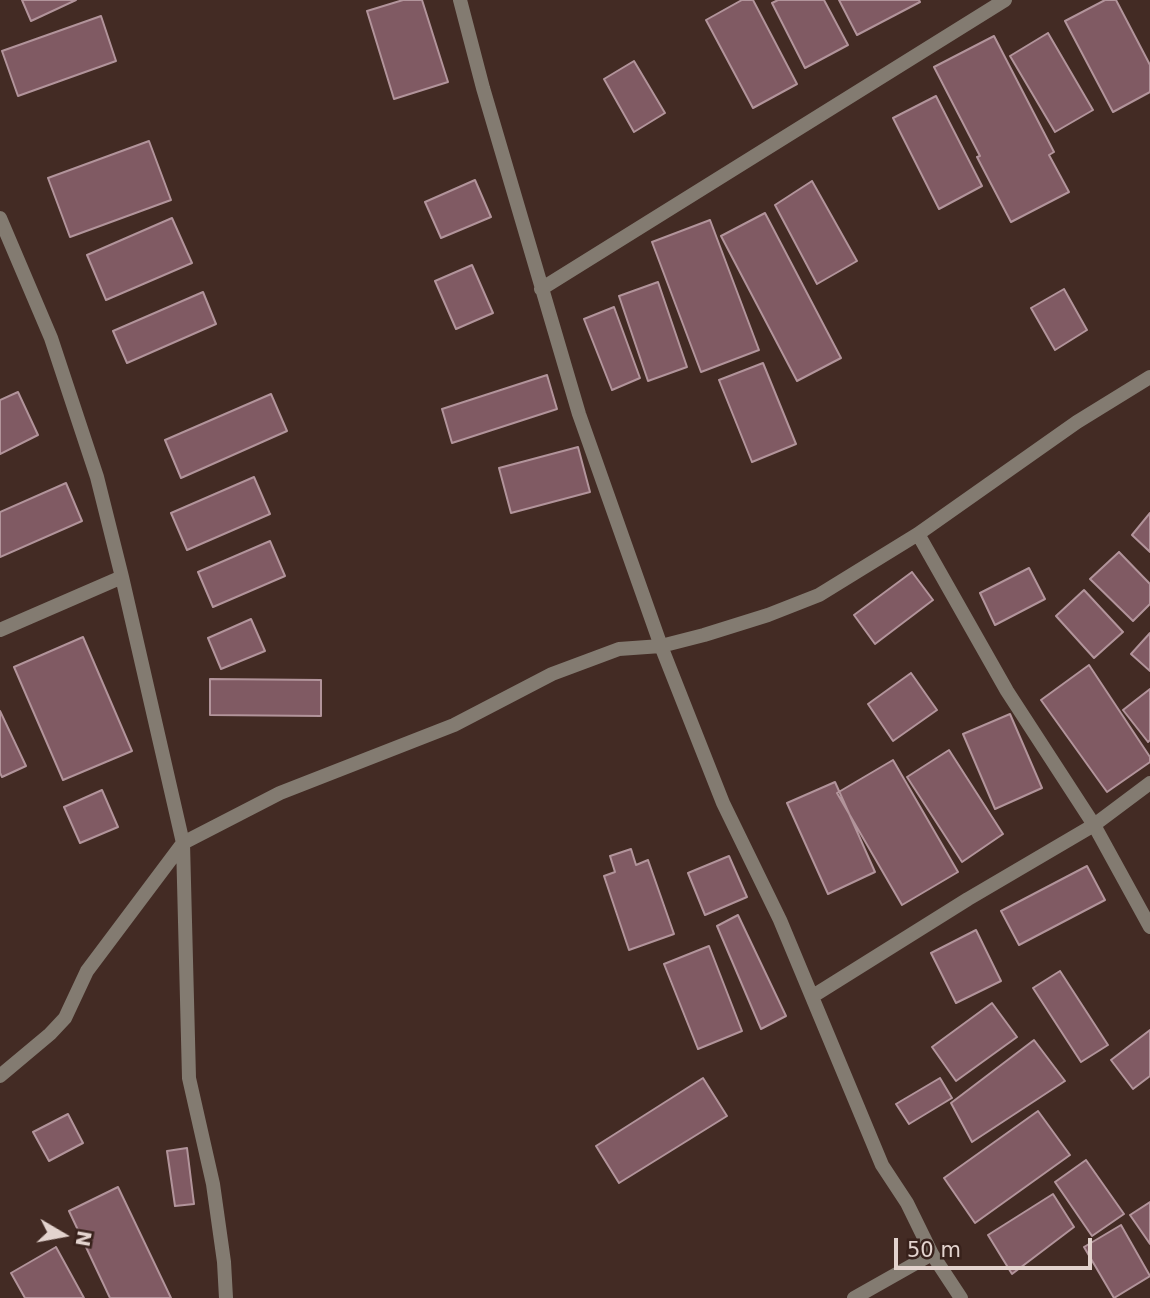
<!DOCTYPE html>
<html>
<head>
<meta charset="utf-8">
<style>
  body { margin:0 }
  #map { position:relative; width:1150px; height:1298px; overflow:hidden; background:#432b24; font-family:"DejaVu Sans",sans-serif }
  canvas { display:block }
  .north { position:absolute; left:28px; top:1200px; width:70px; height:70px; -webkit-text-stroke:5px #38211b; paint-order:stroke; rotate:100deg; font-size:19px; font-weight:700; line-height:28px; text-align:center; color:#e3d3ce }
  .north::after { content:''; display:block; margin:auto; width:24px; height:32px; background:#e3d3ce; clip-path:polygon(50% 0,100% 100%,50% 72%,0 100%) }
  .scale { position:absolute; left:894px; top:1238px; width:198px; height:32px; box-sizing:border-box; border:4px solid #e3d3ce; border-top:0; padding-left:9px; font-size:21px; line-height:24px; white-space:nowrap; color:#e3d3ce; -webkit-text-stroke:5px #38211b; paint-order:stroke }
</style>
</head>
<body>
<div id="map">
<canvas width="1150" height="1298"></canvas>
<div class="north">N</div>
<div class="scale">50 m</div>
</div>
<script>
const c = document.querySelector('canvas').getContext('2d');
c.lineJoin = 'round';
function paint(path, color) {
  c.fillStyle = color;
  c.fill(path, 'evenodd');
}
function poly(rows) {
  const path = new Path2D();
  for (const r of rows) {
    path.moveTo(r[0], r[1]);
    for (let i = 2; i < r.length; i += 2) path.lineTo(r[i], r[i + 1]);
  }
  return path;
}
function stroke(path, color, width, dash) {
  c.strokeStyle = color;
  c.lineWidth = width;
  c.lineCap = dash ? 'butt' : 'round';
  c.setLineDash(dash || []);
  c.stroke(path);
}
const building = poly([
  [22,0,76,0,31,21,22,0],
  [403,0,422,0,448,82,394,99,367,11,403,0],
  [742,0,753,0,797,84,753,108,706,20,742,0],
  [778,0,824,0,848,45,805,68,772,3,778,0],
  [839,0,919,0,920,2,857,35,839,0],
  [1105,0,1116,0,1150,65,1150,92,1113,112,1065,21,1105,0],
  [101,16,116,61,18,96,2,51,101,16],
  [1048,33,1093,110,1055,132,1010,56,1048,33],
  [994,36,1054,152,1049,155,1069,192,1011,222,977,157,980,156,934,67,994,36],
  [634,61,665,113,634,132,604,79,634,61],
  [936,96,982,186,939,209,893,118,936,96],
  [149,141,171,200,70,237,48,178,149,141],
  [475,180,491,217,441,238,425,202,475,180],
  [812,181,857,261,817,284,775,205,812,181],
  [765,213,841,358,797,381,721,236,765,213],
  [172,218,192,263,106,300,87,255,172,218],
  [710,220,759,350,701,372,652,242,710,220],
  [472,265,493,313,456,329,435,281,472,265],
  [658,282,687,367,648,381,619,296,658,282],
  [1064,289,1087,330,1055,350,1031,308,1064,289],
  [203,292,216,324,127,363,113,331,203,292],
  [614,307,640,378,612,390,584,319,614,307],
  [763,363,796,444,752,462,719,380,763,363],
  [547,375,557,409,452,443,442,409,547,375],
  [18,392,38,435,0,454,0,400,18,392],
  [271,394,287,431,181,478,165,440,271,394],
  [578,447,590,492,511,513,499,468,578,447],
  [254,477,270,514,187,550,171,513,254,477],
  [66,483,82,521,0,557,0,512,66,483],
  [1150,513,1150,552,1132,535,1150,513],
  [270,541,285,576,213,607,198,572,270,541],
  [1119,552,1150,584,1150,604,1133,621,1090,579,1119,552],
  [1029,568,1045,599,995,625,980,593,1029,568],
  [912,572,933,600,875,644,854,615,912,572],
  [1084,590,1123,632,1094,658,1056,616,1084,590],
  [251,619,265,651,221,669,208,638,251,619],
  [1150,633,1150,671,1131,654,1150,633],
  [83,637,132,751,63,780,14,667,83,637],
  [1089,665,1150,757,1150,762,1107,792,1041,700,1089,665],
  [911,673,937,710,893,741,868,704,911,673],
  [210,679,321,680,321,716,210,715,210,679],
  [1150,689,1150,740,1148,742,1123,710,1150,689],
  [0,711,26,766,2,777,0,773,0,711],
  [1010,714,1042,788,995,809,963,734,1010,714],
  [949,750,1003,834,962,862,907,777,949,750],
  [893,760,958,872,902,905,837,793,893,760],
  [835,782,875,872,828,894,787,803,835,782],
  [102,790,118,827,80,843,64,807,102,790],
  [631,849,636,865,648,860,674,934,629,950,604,876,615,872,610,856,631,849],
  [729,856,747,897,705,915,688,873,729,856],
  [1087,866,1105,900,1019,945,1001,911,1087,866],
  [738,915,786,1016,761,1029,717,926,738,915],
  [976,930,1001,981,956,1003,931,953,976,930],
  [709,946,742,1031,698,1049,664,964,709,946],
  [1060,971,1108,1045,1081,1062,1033,988,1060,971],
  [992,1003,1017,1037,956,1081,932,1047,992,1003],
  [1150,1030,1150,1076,1133,1089,1111,1060,1150,1030],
  [1034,1040,1065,1081,972,1142,951,1103,1034,1040],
  [703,1078,727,1116,619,1183,596,1146,703,1078],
  [940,1078,952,1098,909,1124,896,1104,940,1078],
  [1038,1111,1070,1155,975,1223,944,1178,1038,1111],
  [68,1114,83,1143,49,1161,33,1132,68,1114],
  [187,1148,194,1204,175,1206,167,1151,187,1148],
  [1086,1160,1124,1214,1092,1236,1055,1182,1086,1160],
  [118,1187,171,1298,110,1298,69,1211,118,1187],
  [1053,1194,1074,1227,1012,1274,988,1235,1053,1194],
  [1150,1202,1150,1244,1130,1215,1150,1202],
  [1121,1225,1150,1276,1114,1298,1084,1247,1121,1225],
  [56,1247,84,1298,25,1298,11,1273,56,1247]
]);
const street = poly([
  [460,0,483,88,579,414,661,646,723,803,780,920,882,1165,907,1203,932,1254,961,1298],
  [0,218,51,338,97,477,122,577,183,843,189,1078,213,1184,224,1262,226,1298],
  [541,289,1005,0],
  [918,534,1007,691,1094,825,1150,927],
  [0,630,122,577],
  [813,996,968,899,1094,825,1150,783],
  [0,1076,50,1034,65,1018,87,971,183,843,280,793,454,725,552,674,619,649,661,646,704,635,768,615,819,595,918,534,1077,422,1150,377],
  [854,1298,932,1254]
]);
paint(building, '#805a63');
stroke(building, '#b2949b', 2);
stroke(street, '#837b71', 14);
</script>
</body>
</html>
